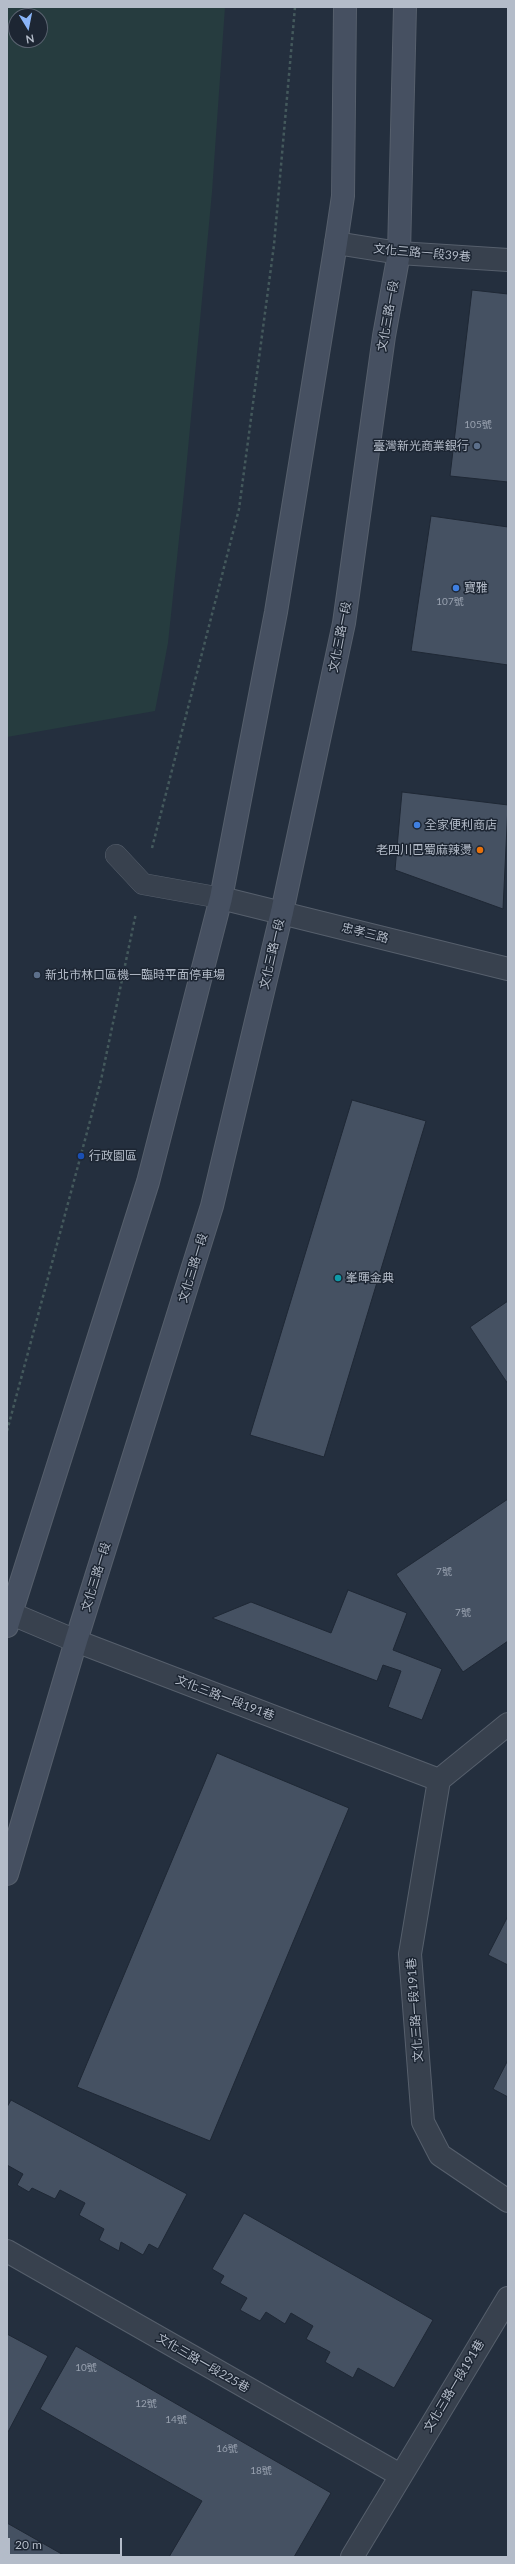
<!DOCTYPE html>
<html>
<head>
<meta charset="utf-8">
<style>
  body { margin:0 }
  #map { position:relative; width:515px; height:2564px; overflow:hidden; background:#242f3e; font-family:Lato,sans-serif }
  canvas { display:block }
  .frame { position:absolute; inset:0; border:8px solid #b4bcc9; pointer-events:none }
  .north { position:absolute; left:8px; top:8px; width:40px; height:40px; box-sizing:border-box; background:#1d2633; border:1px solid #59626f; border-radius:50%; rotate:170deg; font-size:11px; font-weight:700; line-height:16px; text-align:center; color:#b4bcc9 }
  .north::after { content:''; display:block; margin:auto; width:14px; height:18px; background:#8ab4f8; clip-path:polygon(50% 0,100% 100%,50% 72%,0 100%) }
  .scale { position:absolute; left:8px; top:2538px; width:114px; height:18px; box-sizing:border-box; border:2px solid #b4bcc9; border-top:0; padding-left:5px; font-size:12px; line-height:14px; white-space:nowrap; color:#b4bcc9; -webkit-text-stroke:3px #1d2633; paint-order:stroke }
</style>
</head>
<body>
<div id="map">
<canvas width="515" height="2564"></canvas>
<div class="frame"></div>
<div class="north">N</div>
<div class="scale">20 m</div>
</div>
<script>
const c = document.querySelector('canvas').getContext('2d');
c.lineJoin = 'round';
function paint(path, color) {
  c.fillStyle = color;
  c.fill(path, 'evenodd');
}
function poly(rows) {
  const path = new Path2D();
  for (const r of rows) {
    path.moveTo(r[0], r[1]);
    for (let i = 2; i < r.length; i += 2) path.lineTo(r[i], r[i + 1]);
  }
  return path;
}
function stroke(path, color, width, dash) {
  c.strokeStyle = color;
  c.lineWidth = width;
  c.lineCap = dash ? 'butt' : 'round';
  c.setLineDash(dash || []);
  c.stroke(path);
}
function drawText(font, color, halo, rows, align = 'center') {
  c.font = font + ' Lato,"Noto Sans TC",sans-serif';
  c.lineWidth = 3;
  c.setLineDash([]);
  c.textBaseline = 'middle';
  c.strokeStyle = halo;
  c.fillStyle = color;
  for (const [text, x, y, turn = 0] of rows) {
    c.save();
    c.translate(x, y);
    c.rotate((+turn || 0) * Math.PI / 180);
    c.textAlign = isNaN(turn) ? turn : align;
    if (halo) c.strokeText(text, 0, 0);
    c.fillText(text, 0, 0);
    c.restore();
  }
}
const green = poly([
  [7,7,225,7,212,192,184,492,168,643,155,711,7,737],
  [16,16,40,16,40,40,16,40]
]);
const building = poly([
  [472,290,508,294,508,482,450,476,472,290],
  [431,516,508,527,508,665,411,651,431,516],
  [402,792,508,805,503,909,395,870,402,792],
  [352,1100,426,1121,324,1457,250,1435,352,1100],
  [508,1301,508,1384,470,1327,508,1301],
  [508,1499,508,1641,463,1672,396,1574,508,1499],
  [348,1590,407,1613,393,1650,442,1669,422,1720,388,1707,401,1671,383,1665,377,1681,212,1618,251,1602,331,1633,348,1590],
  [217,1753,349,1808,210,2141,77,2087,217,1753],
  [508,1916,508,1965,488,1955,508,1916],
  [508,2060,508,2097,493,2089,508,2060],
  [11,2100,187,2194,158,2249,149,2244,143,2255,121,2242,119,2251,99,2240,104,2229,79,2215,85,2203,60,2190,55,2199,32,2188,29,2192,17,2185,23,2174,7,2165,7,2107,11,2100],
  [244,2213,433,2320,394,2388,358,2368,353,2378,325,2362,330,2352,306,2339,313,2326,291,2313,285,2324,266,2312,260,2321,240,2310,247,2298,220,2283,224,2276,212,2269,244,2213],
  [7,2334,48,2356,8,2432,7,2432,7,2334],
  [76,2346,331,2493,294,2557,169,2557,202,2501,40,2409,76,2346],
  [7,2523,67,2557,7,2557,7,2523]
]);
const path = poly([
  [152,848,239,509,274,245,295,7],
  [7,1431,101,1080,136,913]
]);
const lane = poly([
  [116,855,143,884,221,898]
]);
const street = poly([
  [336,243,399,253,508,260],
  [221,898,508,969],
  [12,1614,76,1641,439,1780],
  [508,1724,439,1780,410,1954,423,2122,440,2155,508,2201],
  [7,2251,400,2475],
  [352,2557,508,2298]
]);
const secondary = poly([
  [7,1626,148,1182,221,898,276,612,336,243,343,196,345,7],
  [7,1874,76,1641,212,1206,282,912,344,623,384,336,399,253,405,7]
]);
const markers = [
  [477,446,4,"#5c6f8a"],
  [456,588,4,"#3f7fe0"],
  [417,825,4,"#3f7fe0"],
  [480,850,4,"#e8710a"],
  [37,975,4,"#5c6f8a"],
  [81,1156,4,"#1a4fb4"],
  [338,1278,4,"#0f9aa8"]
];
const numberNames = [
  ["105號",478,425],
  ["107號",450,602],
  ["7號",444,1572],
  ["7號",463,1613],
  ["10號",86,2368],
  ["12號",146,2404],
  ["14號",176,2420],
  ["16號",227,2449],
  ["18號",261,2471]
];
const streetNames = [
  ["文化三路一段39巷",422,253,5],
  ["文化三路一段",388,316,-80],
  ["文化三路一段",340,637,-79],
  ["忠孝三路",365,933,14],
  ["文化三路一段",272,954,-77],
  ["文化三路一段",193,1268,-73],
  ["文化三路一段",96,1577,-73],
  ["文化三路一段191巷",225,1698,21],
  ["文化三路一段191巷",415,2010,-94],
  ["文化三路一段225巷",203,2363,30],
  ["文化三路一段191巷",454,2386,-59]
];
const poiNames = [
  ["臺灣新光商業銀行",469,446,"right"],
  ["寶雅",464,588],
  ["全家便利商店",425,825],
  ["老四川巴蜀麻辣燙",472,850,"right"],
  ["新北市林口區機一臨時平面停車場",45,975],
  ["行政園區",89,1156],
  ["峯暉金典",346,1278]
];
paint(green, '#263c3f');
paint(building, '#455162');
stroke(building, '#1f2835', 1);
stroke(lane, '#565f6c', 22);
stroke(street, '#565f6c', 24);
stroke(secondary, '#565f6c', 24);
stroke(path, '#44595c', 2.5, [3, 3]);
stroke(lane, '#38414e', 21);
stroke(street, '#38414e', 22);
stroke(secondary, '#465061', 22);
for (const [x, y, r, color] of markers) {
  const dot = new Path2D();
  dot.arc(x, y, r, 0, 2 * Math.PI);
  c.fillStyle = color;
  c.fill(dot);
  stroke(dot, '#1d2633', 1.5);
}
drawText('10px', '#98a1af', null, numberNames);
drawText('12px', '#b4bcc9', '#1d2633', streetNames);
drawText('12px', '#b4bcc9', '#1d2633', poiNames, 'left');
</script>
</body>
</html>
